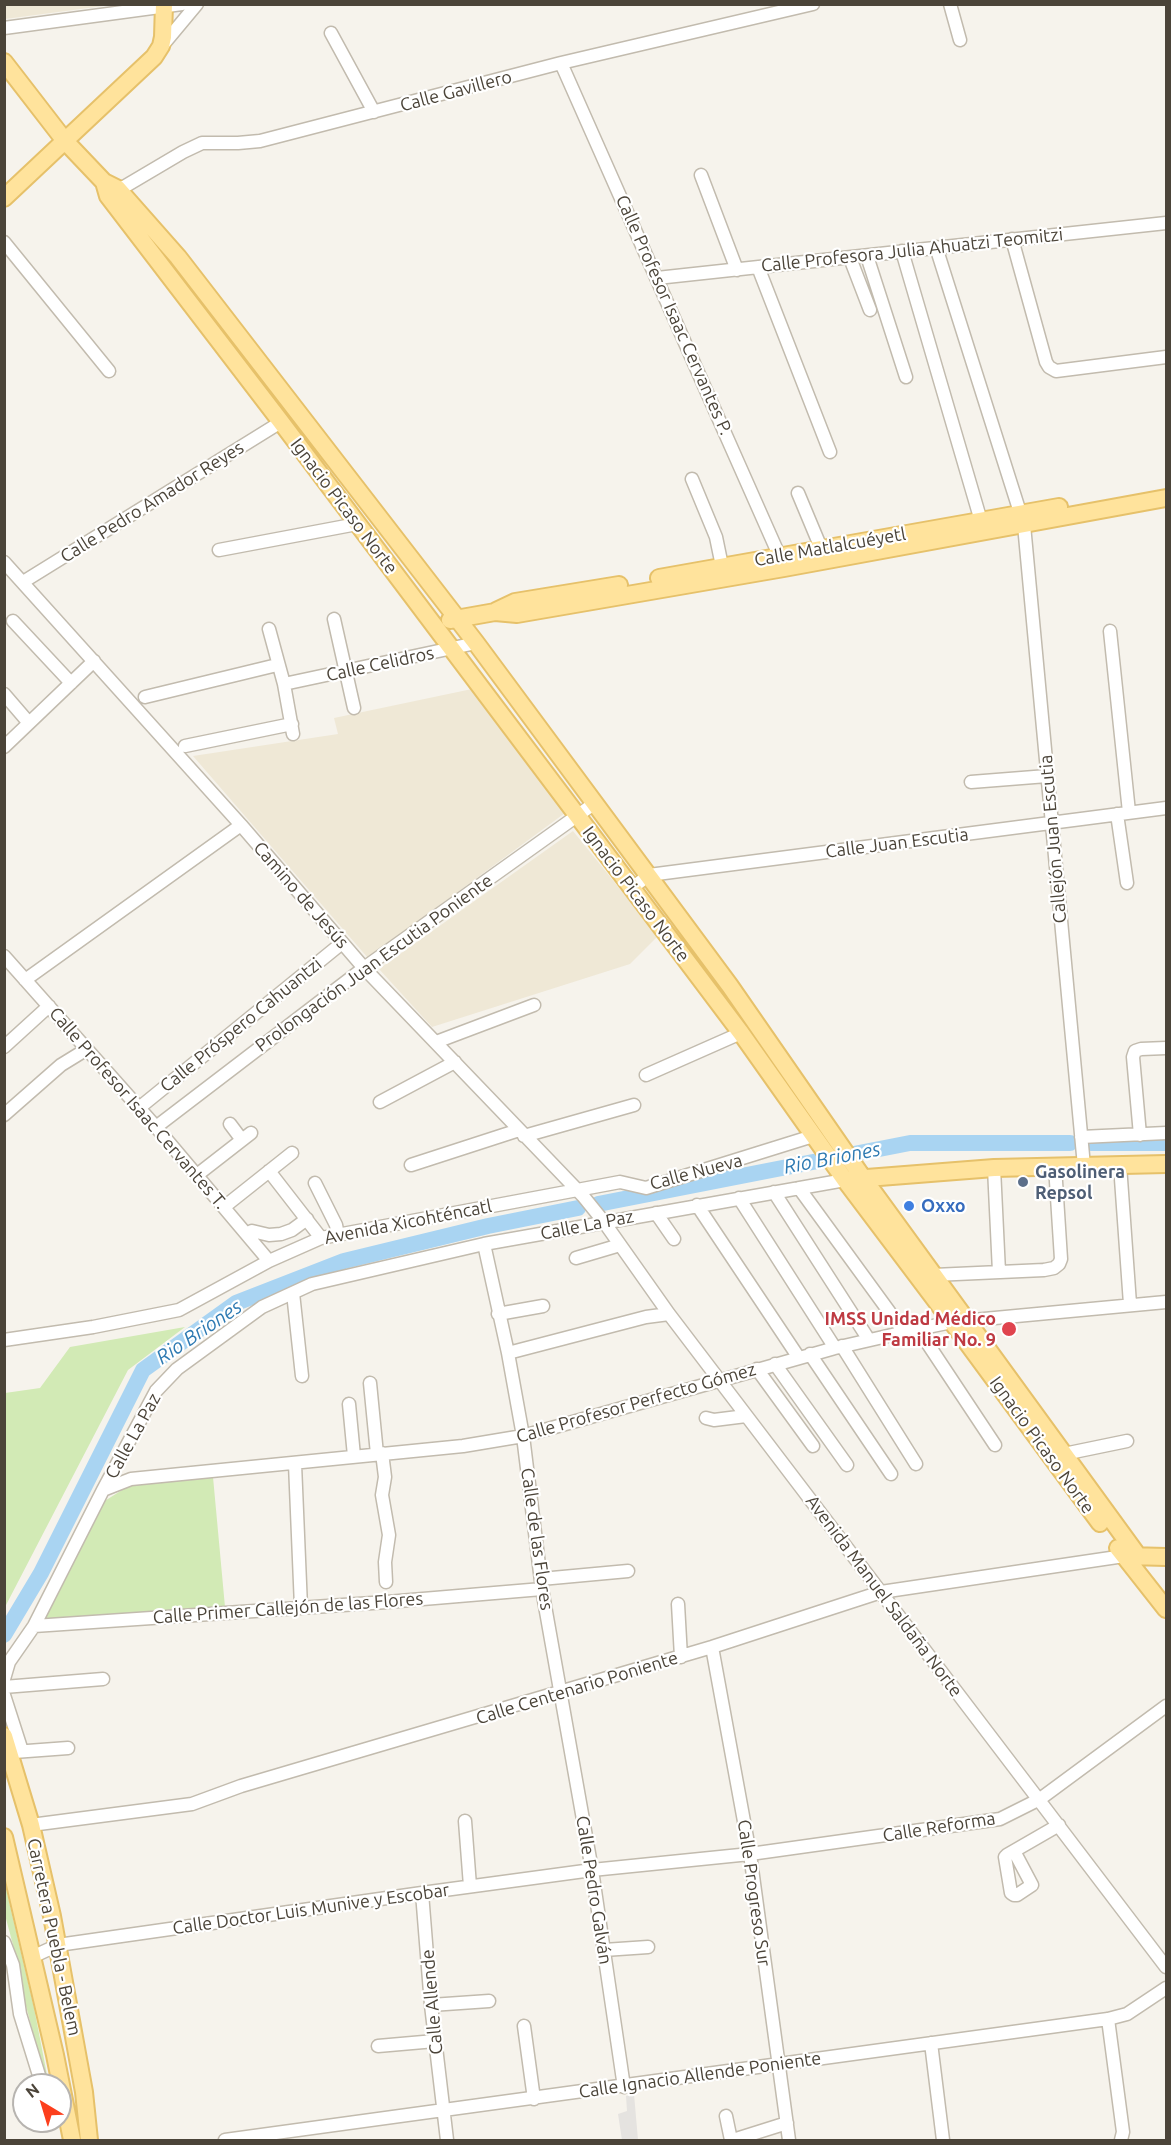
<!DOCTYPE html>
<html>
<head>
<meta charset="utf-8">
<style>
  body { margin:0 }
  #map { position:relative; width:1171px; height:2145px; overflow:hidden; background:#f6f3ec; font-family:Ubuntu,sans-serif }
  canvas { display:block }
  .frame { position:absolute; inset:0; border:6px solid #4b4439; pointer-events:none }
  .north { position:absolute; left:12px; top:2073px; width:60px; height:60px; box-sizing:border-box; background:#fff; border:2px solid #b7b4b0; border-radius:50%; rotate:322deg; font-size:16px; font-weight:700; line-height:24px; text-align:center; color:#4b4439 }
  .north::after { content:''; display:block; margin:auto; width:21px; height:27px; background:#fc3f1d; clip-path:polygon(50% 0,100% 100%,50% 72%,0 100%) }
</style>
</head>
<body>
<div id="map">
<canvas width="1171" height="2145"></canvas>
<div class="frame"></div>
<div class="north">N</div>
</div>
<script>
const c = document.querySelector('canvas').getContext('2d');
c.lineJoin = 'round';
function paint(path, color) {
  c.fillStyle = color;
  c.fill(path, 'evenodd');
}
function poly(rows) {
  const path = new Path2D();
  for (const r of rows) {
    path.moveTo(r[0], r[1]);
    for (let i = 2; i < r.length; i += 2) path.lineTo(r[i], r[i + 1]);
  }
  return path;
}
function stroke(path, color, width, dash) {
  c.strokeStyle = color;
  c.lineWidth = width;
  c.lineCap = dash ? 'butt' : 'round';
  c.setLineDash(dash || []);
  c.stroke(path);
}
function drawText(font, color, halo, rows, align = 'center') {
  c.font = font + ' Ubuntu,sans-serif';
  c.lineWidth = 4.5;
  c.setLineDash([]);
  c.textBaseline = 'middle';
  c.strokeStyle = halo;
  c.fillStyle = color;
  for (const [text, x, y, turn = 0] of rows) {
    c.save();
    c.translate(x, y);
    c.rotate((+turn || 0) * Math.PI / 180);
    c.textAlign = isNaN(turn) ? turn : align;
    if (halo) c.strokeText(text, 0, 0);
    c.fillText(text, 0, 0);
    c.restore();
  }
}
const education = poly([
  [5,4,111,4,111,5,5,19],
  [472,689,565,813,368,958,193,756,338,734,334,718],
  [573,831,658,936,630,964,432,1027,379,969]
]);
const green = poly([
  [185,1327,128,1370,5,1607,5,1393,40,1388,70,1347],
  [213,1477,225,1607,42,1620,103,1502,130,1485],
  [4,1880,34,2008,49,2085,46,2081,26,2006,16,1956,5,1915]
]);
const parking = poly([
  [634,2094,638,2140,622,2140,618,2114,627,2111,626,2096]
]);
const river = poly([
  [1091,1143,1166,1143],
  [598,1204,910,1143,1070,1143],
  [4,1635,41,1573,143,1370,236,1303,344,1261,488,1226,578,1208]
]);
const minor = poly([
  [950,4,960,40],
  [4,28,182,4],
  [331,33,374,112],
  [162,46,197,4],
  [561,63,783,564],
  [701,175,737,270],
  [112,194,183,152,202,143,238,143,260,141,561,63,813,4],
  [1012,239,1046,362,1049,367,1056,371,1166,357],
  [4,242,109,371],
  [936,247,1024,525,1084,1166],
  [902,251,981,521],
  [867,256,906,377],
  [850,258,870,310],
  [758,267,830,452],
  [657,278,1166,223],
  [692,479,716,537,722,566],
  [798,493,821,548],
  [219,550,357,524],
  [4,562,241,825,364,968,583,1196,604,1222,669,1314,1166,1967],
  [23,582,281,422],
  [334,619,354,708],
  [13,621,71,683],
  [269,629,284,684,293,734],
  [1110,631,1129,812],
  [284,684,476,643],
  [4,694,29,723],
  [145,697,277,665],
  [185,746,292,724],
  [4,747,94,661],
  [971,782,1047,776],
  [1117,814,1127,883],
  [632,888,649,875,1166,808],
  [4,956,156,1127,269,1261],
  [25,980,241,825],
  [436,1042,534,1005],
  [4,1047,49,1006],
  [646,1075,741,1033],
  [380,1102,455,1062],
  [139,1108,342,943],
  [4,1115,61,1065,87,1049],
  [230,1124,242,1140],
  [156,1127,364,968,595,803],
  [1140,1135,1133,1057,1135,1051,1141,1049,1166,1048],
  [524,1136,634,1105],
  [1081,1137,1166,1133],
  [411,1165,519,1130],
  [1120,1165,1130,1304],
  [994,1168,999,1272],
  [269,1171,321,1238],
  [197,1175,251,1133],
  [315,1183,336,1225,338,1235],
  [799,1188,904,1332],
  [774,1192,869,1340],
  [739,1198,835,1348],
  [697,1205,799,1358],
  [224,1207,292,1153],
  [656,1213,674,1239],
  [247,1234,252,1231,269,1235,281,1234,292,1230,307,1219],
  [484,1244,508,1353,523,1436,542,1589,592,1870,624,2087],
  [576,1258,620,1245],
  [934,1275,1044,1270,1054,1268,1059,1264,1061,1259,1055,1166],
  [293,1293,302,1376],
  [498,1314,543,1306],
  [918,1329,995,1445],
  [4,1340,93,1327,179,1310,269,1261,321,1238,620,1182,646,1188,813,1136],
  [842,1346,916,1464],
  [508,1353,646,1317,669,1314],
  [810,1354,891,1474],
  [775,1364,847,1465],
  [757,1369,813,1446],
  [370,1383,377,1454],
  [349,1404,354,1456],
  [706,1418,714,1420,746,1416],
  [382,1453,385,1477,382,1495,389,1535,385,1562,386,1582],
  [1064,1454,1127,1441],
  [295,1464,301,1607],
  [103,1490,131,1479,463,1446,523,1436,835,1348,918,1329,952,1322,1166,1302],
  [541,1579,628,1571],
  [678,1604,681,1657],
  [34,1626,387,1602,542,1589],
  [712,1647,750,1854,789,2140],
  [4,1679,9,1662,34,1626,103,1490,156,1391,177,1369,262,1307,312,1284,484,1244,845,1180],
  [4,1687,103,1679],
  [4,1695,22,1751],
  [14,1752,68,1748],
  [465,1821,470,1886],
  [31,1825,192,1804,241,1786,712,1647,881,1592,1124,1556],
  [1014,1851,1032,1885,1017,1895,1014,1895,1011,1893,1005,1857,1007,1855,1059,1825],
  [422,1893,431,2005,447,2140],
  [4,1942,13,1965,20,2014,42,2085],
  [604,1950,648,1947],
  [32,1957,58,1945,422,1893,592,1870,750,1854,1000,1819,1040,1799,1166,1706],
  [431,2005,489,2001],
  [1108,2019,1123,2132,1121,2140],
  [524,2026,534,2099],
  [931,2043,943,2140],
  [378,2046,435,2041],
  [726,2116,731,2140],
  [225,2140,1108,2019,1127,2014,1166,1988],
  [733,2140,787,2123]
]);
const major = poly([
  [4,62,65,141,104,182,118,189,178,257,476,643,730,986,863,1178,1138,1556],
  [104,182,108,196,281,422,741,1033,845,1180,952,1322,1100,1523],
  [4,198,154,57,161,46,163,37,164,4],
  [659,578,1059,507],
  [496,611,515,602,619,585],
  [450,620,495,612,517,614,784,568,1166,498],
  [854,1179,994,1168,1166,1164],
  [1118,1548,1166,1609],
  [1128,1556,1166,1557],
  [4,1736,31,1825,52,1916,84,2092,89,2140],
  [4,1837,55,2055,72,2140]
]);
const markers = [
  [1023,1182,6,"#5c6f8a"],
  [909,1206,6,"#3f7fe0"],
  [1009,1329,8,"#e0444e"]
];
const streetNames = [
  ["Calle Gavillero",456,91,-15],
  ["Calle Profesora Julia Ahuatzi Teomitzi",912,250,-6],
  ["Calle Profesor Isaac Cervantes P.",674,315,66],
  ["Calle Pedro Amador Reyes",152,502,-32],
  ["Ignacio Picaso Norte",344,506,53],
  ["Calle Matlalcuéyetl",830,547,-10],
  ["Calle Celidros",380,664,-12],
  ["Callejón Juan Escutia",1053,839,-95],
  ["Calle Juan Escutia",897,843,-7],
  ["Ignacio Picaso Norte",636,894,53],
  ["Camino de Jesús",301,895,49],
  ["Prolongación Juan Escutia Poniente",374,963,-36],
  ["Calle Próspero Cahuantzi",241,1025,-39],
  ["Calle Profesor Isaac Cervantes T.",138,1108,49],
  ["Calle Nueva",696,1172,-15],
  ["Avenida Xicohténcatl",408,1222,-11],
  ["Calle La Paz",587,1225,-11],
  ["Calle Profesor Perfecto Gómez",636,1403,-16],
  ["Calle La Paz",133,1436,-61],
  ["Ignacio Picaso Norte",1042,1445,54],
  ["Calle de las Flores",537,1539,82],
  ["Avenida Manuel Saldaña Norte",884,1596,53],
  ["Calle Primer Callejón de las Flores",288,1608,-4],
  ["Calle Centenario Poniente",577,1688,-17],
  ["Calle Reforma",939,1827,-9],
  ["Calle Pedro Galván",594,1890,81],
  ["Calle Progreso Sur",754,1893,82],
  ["Calle Doctor Luis Munive y Escobar",311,1909,-8],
  ["Carretera Puebla - Belem",54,1937,78],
  ["Calle Allende",432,2002,-95],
  ["Calle Ignacio Allende Poniente",700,2075,-8]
];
const serviceNames = [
  ["Gasolinera",1035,1172],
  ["Repsol",1035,1193]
];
const shopNames = [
  ["Oxxo",921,1206]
];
const healthNames = [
  ["IMSS Unidad Médico",996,1319],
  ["Familiar No. 9",996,1340]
];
const waterNames = [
  ["Rio Briones",832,1158,-11],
  ["Rio Briones",199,1332,-34]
];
paint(education, '#efe8d6');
paint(green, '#d2eab5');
paint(parking, '#e5e3e0');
stroke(river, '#a9d4f2', 16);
stroke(minor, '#c2bbae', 15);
stroke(major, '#e6c16a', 20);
stroke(minor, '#fff', 12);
stroke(major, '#ffe39c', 16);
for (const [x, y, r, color] of markers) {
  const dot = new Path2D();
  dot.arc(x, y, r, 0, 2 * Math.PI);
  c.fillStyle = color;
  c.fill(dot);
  stroke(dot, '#fff', 2);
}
drawText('18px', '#4b4439', '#fff', streetNames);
drawText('bold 18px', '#4e5e75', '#fff', serviceNames, 'left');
drawText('bold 18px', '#366cbe', '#fff', shopNames, 'left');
drawText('bold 18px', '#be3a42', '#fff', healthNames, 'right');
drawText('italic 20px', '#2e7ab2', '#fff', waterNames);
</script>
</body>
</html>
